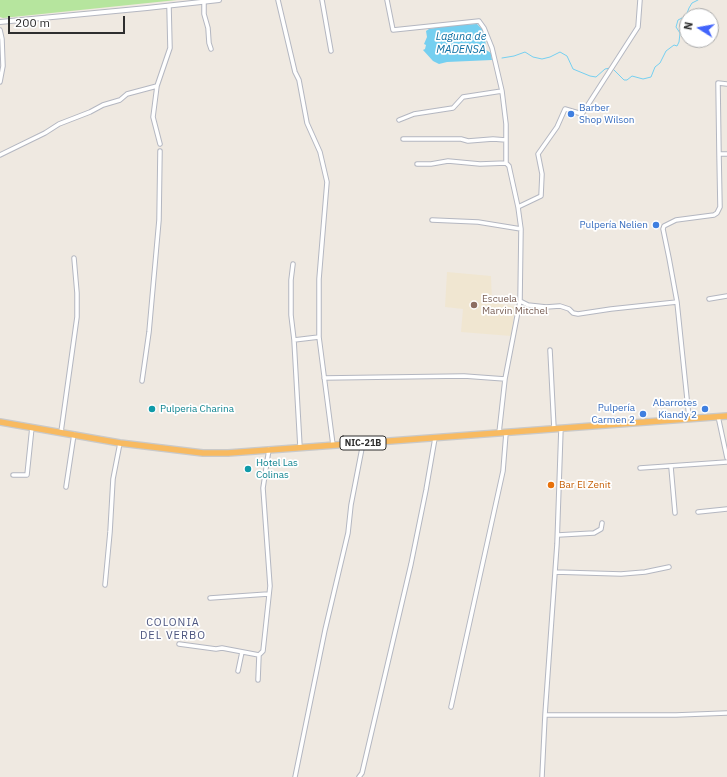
<!DOCTYPE html>
<html>
<head>
<meta charset="utf-8">
<style>
  body { margin:0 }
  #map { position:relative; width:727px; height:777px; overflow:hidden; background:#efe9e1; font-family:"IBM Plex Sans",sans-serif }
  canvas { display:block }
  .north { position:absolute; left:679px; top:8px; width:40px; height:40px; box-sizing:border-box; background:#fff; border:1px solid #ababab; border-radius:50%; rotate:281deg; font-size:11px; font-weight:700; line-height:16px; text-align:center; color:#2e2e2e }
  .north::after { content:''; display:block; margin:auto; width:14px; height:18px; background:#4264fb; clip-path:polygon(50% 0,100% 100%,50% 72%,0 100%) }
  .scale { position:absolute; left:8px; top:16px; width:117px; height:18px; box-sizing:border-box; border:2px solid #2e2e2e; border-top:0; padding-left:5px; font-size:12px; line-height:14px; white-space:nowrap; color:#2e2e2e; -webkit-text-stroke:3px #fff; paint-order:stroke }
</style>
</head>
<body>
<div id="map">
<canvas width="727" height="777"></canvas>
<div class="north">N</div>
<div class="scale">200 m</div>
</div>
<script>
const c = document.querySelector('canvas').getContext('2d');
c.lineJoin = 'round';
function paint(path, color) {
  c.fillStyle = color;
  c.fill(path, 'evenodd');
}
function poly(rows) {
  const path = new Path2D();
  for (const r of rows) {
    path.moveTo(r[0], r[1]);
    for (let i = 2; i < r.length; i += 2) path.lineTo(r[i], r[i + 1]);
  }
  return path;
}
function stroke(path, color, width, dash) {
  c.strokeStyle = color;
  c.lineWidth = width;
  c.lineCap = dash ? 'butt' : 'round';
  c.setLineDash(dash || []);
  c.stroke(path);
}
function drawText(font, color, halo, rows, align = 'center') {
  c.font = font + ' "IBM Plex Sans",sans-serif';
  c.lineWidth = 3.5;
  c.setLineDash([]);
  c.textBaseline = 'middle';
  c.strokeStyle = halo;
  c.fillStyle = color;
  for (const [text, x, y, turn = 0] of rows) {
    c.save();
    c.translate(x, y);
    c.rotate((+turn || 0) * Math.PI / 180);
    c.textAlign = isNaN(turn) ? turn : align;
    if (halo) c.strokeText(text, 0, 0);
    c.fillText(text, 0, 0);
    c.restore();
  }
}
const education = poly([
  [447,272,491,276,492,302,515,307,511,336,461,332,463,309,445,307]
]);
const green = poly([
  [0,0,177,0,3,18,0,17]
]);
const water = poly([
  [477,24,482,29,485,36,486,50,491,53,492,60,447,62,439,64,433,61,423,50,425,49,426,45,424,44,427,37,426,31,429,29,453,25]
]);
const stream = poly([
  [502,58,514,56,525,52,533,57,542,59,550,57,560,52,567,56,573,69,590,76,596,77,605,69,610,68],
  [613,69,624,80,627,80,632,76,643,79,651,77,655,67,660,63,666,51,674,45,677,46,679,42,680,33,676,27,678,20,686,16,689,8,692,3,698,0]
]);
const minor = poly([
  [278,0,295,72,299,80,307,123,320,152,327,182,319,279,319,337,333,445],
  [322,0,331,51],
  [387,0,393,30,479,21,484,28,492,48,502,91,506,124,506,163,509,166,518,207],
  [204,2,204,14,208,28,209,43,211,49],
  [0,30,2,39,3,66,0,82],
  [399,120,414,114,453,108,463,97,502,91],
  [403,139,461,139,468,141,493,139,506,140],
  [160,144,153,117,157,86,170,48,169,6],
  [719,154,718,83,727,84],
  [0,155,45,133,59,124,90,112,103,105,120,100,127,94,157,86],
  [417,164,431,164,448,161,480,164,506,163],
  [432,220,478,222,521,229],
  [293,264,291,280,291,315,294,340],
  [709,299,727,296],
  [520,301,528,305,546,307,560,306,569,309,573,313,578,314,611,309,677,302],
  [550,350,554,429],
  [324,378,464,376,505,379],
  [142,381,149,332,159,220,160,151],
  [718,416,727,458],
  [689,418,677,302,669,258,663,229,664,226,676,220,714,215,717,213,720,207,719,154,727,154],
  [61,432,77,317,77,293,74,258],
  [499,433,505,379,520,301,521,229,518,207,541,196,542,174,538,154,557,127,565,109,582,114,638,27,640,0],
  [300,447,294,340,319,337],
  [671,467,675,513],
  [640,468,727,462],
  [13,475,27,475,32,427],
  [66,487,74,434],
  [698,512,727,509],
  [558,535,594,533,601,529,602,523],
  [555,572,621,574,645,572,669,567],
  [105,585,110,532,113,479,120,443],
  [210,598,268,594],
  [179,644,216,649,222,648,259,655,263,651,270,586,263,488,269,449],
  [238,671,242,652],
  [258,680,259,655],
  [451,707,503,471,506,433],
  [545,715,676,715,727,713],
  [295,777,325,630,348,533,351,505,363,443],
  [359,777,362,773,411,564,426,490,435,438],
  [542,777,545,715,557,544,561,428]
]);
const tertiary = poly([
  [0,22,147,8,219,0]
]);
const trunk = poly([
  [0,422,120,443,203,453,228,453,727,416]
]);
const markers = [
  [571,114,4,"#3f7fe0"],
  [656,225,4,"#3f7fe0"],
  [474,305,4,"#8d6e63"],
  [152,409,4,"#0f9aa8"],
  [705,409,4,"#3f7fe0"],
  [643,414,4,"#3f7fe0"],
  [248,469,4,"#0f9aa8"],
  [551,485,4,"#e8710a"]
];
const shields = [
  [363,443,46]
];
const shieldNames = [
  ["NIC-21B",363,443]
];
const shopNames = [
  ["Barber",579,108,"left"],
  ["Shop Wilson",579,120,"left"],
  ["Pulpería Nelien",648,225],
  ["Abarrotes",697,403],
  ["Kiandy 2",697,415],
  ["Pulpería",635,408],
  ["Carmen 2",635,420]
];
const educationNames = [
  ["Escuela",482,299],
  ["Marvin Mitchel",482,311]
];
const cultureNames = [
  ["Pulperia Charina",160,409],
  ["Hotel Las",256,463],
  ["Colinas",256,475]
];
const foodNames = [
  ["Bar El Zenit",559,485]
];
const waterNames = [
  ["Laguna de",461,37],
  ["MADENSA",461,50]
];
const neighbourhoodNames = [
  ["COLONIA",173,623],
  ["DEL VERBO",173,636]
];
paint(education, '#f0e6d1');
paint(green, '#b6e59e');
paint(water, '#75cff0');
stroke(stream, '#75cff0', 1);
stroke(minor, '#b4b7c1', 5.5);
stroke(tertiary, '#b4b7c1', 6);
stroke(trunk, '#c9c9c9', 8);
stroke(minor, '#fff', 3.5);
stroke(tertiary, '#fff', 4);
stroke(trunk, '#f8ba60', 5.5);
for (const [x, y, r, color] of markers) {
  const dot = new Path2D();
  dot.arc(x, y, r, 0, 2 * Math.PI);
  c.fillStyle = color;
  c.fill(dot);
  stroke(dot, '#fff', 1.5);
}
for (const [x, y, w] of shields) {
  const box = new Path2D();
  box.roundRect(x - w / 2, y - 7, w, 14, 3);
  c.fillStyle = '#fff';
  c.fill(box);
  stroke(box, '#2e2e2e', 1);
}
drawText('bold 9px', '#2e2e2e', null, shieldNames);
drawText('10px', '#366cbe', '#fff', shopNames, 'right');
drawText('10px', '#785e54', '#fff', educationNames, 'left');
drawText('10px', '#0d838f', '#fff', cultureNames, 'left');
drawText('10px', '#c56008', '#fff', foodNames, 'left');
drawText('italic 11px', '#0d6fa3', '#fff', waterNames);
c.letterSpacing = '1px';
drawText('11px', '#4d5680', '#fff', neighbourhoodNames);
c.letterSpacing = '0px';
</script>
</body>
</html>
